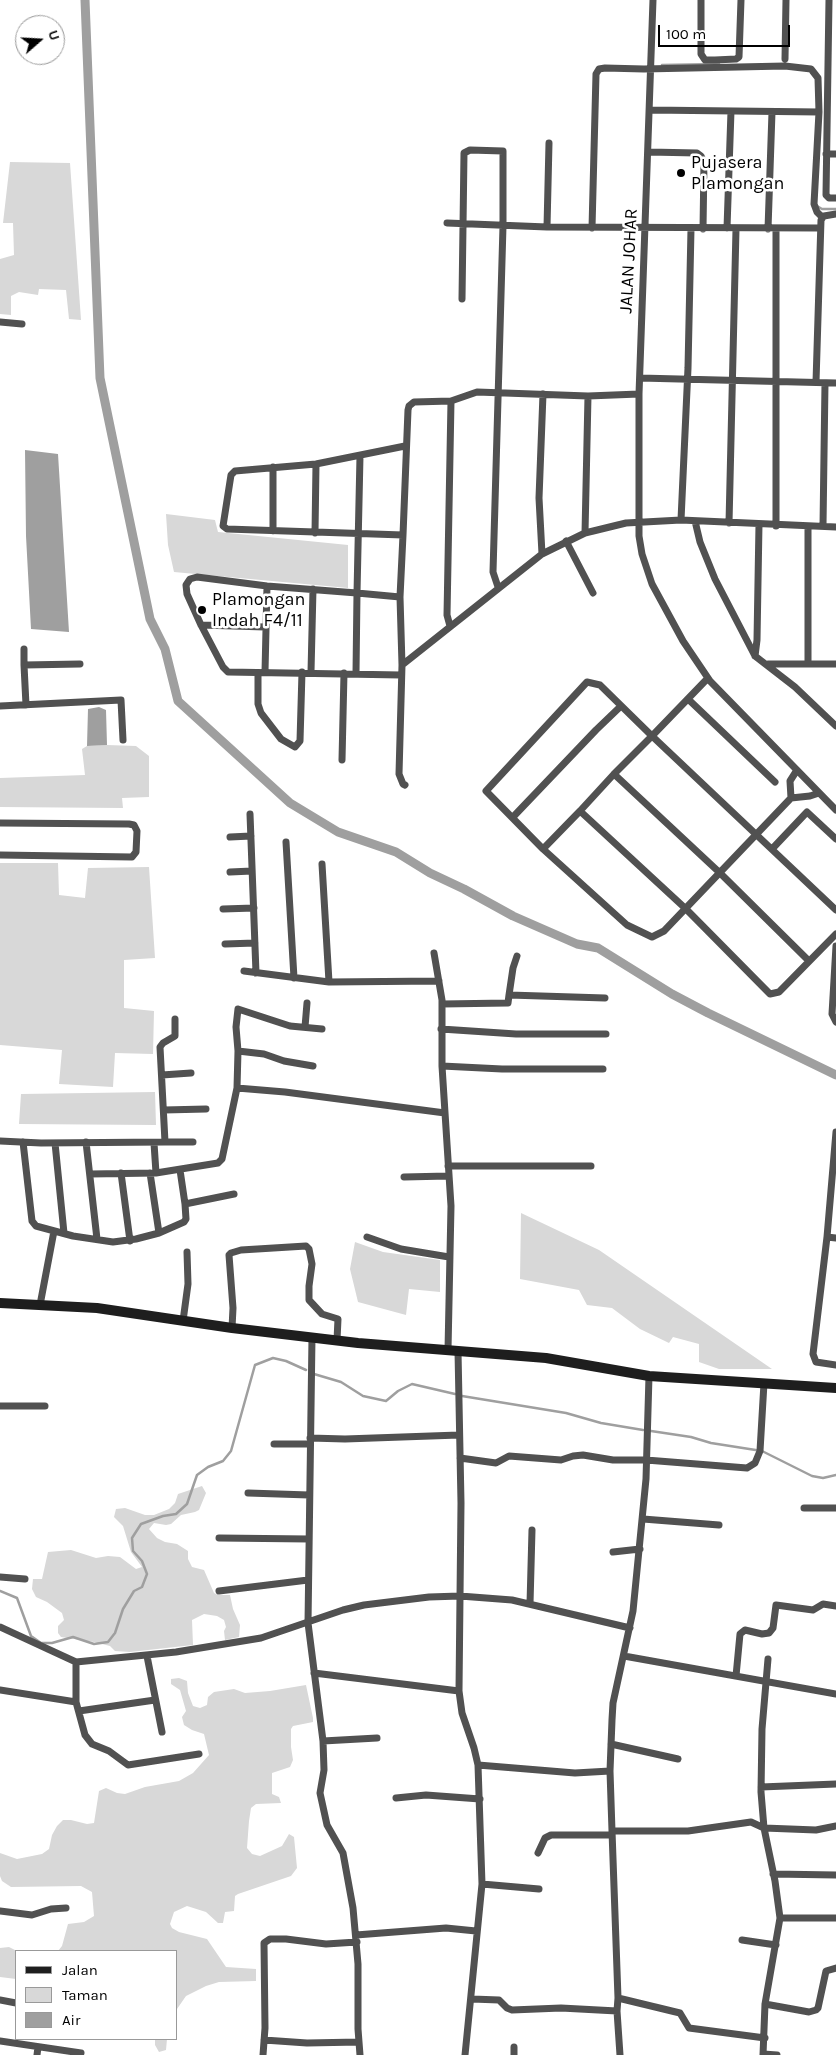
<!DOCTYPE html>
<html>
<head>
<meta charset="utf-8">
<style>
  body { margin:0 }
  #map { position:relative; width:836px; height:2055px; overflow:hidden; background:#fff; font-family:Karla,sans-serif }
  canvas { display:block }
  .legend { position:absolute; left:15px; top:1950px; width:162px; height:90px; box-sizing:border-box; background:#fff; border:1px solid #999; margin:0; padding:6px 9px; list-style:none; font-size:15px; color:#000 }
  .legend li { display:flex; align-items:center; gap:10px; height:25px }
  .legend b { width:25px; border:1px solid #999 }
  .north { position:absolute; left:15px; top:15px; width:50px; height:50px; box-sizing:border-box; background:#fff; border:1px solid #999; border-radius:50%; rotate:71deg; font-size:14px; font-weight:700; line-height:20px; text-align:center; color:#000 }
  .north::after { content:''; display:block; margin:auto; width:18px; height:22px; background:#000; clip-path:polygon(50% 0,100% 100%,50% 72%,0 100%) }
  .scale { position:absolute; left:658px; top:25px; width:132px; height:22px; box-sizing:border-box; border:2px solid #000; border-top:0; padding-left:6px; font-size:15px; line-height:18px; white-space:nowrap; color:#000; -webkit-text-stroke:4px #fff; paint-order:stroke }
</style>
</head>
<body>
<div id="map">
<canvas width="836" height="2055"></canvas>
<ul class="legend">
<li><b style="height:6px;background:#1e1e1e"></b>Jalan</li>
<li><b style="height:14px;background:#d8d8d8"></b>Taman</li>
<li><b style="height:14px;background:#9f9f9f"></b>Air</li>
</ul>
<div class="north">U</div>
<div class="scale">100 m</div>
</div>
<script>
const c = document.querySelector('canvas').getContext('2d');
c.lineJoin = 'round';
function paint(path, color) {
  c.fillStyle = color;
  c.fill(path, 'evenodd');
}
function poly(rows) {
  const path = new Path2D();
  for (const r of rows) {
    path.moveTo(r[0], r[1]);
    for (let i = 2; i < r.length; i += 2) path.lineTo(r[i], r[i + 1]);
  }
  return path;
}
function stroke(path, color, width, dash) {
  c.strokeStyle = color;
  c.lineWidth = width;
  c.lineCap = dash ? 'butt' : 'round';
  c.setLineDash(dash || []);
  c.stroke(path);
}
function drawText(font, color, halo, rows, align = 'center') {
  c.font = font + ' Karla,sans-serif';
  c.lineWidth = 5;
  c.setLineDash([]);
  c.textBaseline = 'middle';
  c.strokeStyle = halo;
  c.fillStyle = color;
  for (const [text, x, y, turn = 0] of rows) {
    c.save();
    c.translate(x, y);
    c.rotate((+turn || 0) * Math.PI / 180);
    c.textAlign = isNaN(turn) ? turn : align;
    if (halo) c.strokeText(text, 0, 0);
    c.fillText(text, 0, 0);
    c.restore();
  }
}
const green = poly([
  [10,162,70,163,81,320,69,319,66,290,39,289,38,295,19,292,11,296,11,315,0,314,0,259,14,255,13,223,3,223],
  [166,514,215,520,218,532,348,545,348,588,174,572,168,545],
  [107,745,136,746,149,756,149,797,122,798,123,808,0,807,0,778,85,775,82,749,87,746],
  [0,863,58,863,59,895,85,898,88,868,149,867,155,958,124,960,124,1008,154,1011,153,1054,115,1053,113,1087,59,1084,62,1050,0,1045],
  [155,1092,156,1125,19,1124,21,1094],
  [521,1213,599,1250,772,1369,719,1369,699,1362,699,1344,673,1337,669,1343,640,1329,612,1308,587,1305,579,1290,520,1279],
  [355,1242,383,1252,440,1260,440,1292,409,1289,406,1315,358,1302,350,1269],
  [202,1486,206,1493,199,1510,195,1512,181,1515,171,1524,166,1525,154,1523,149,1529,157,1538,165,1542,177,1544,188,1551,188,1559,192,1567,204,1570,214,1593,218,1595,230,1595,233,1609,240,1625,239,1637,225,1640,224,1631,226,1627,224,1620,217,1616,204,1614,192,1620,193,1645,130,1652,115,1651,110,1646,94,1642,61,1637,58,1633,58,1626,64,1620,62,1613,47,1602,36,1597,32,1589,33,1579,42,1579,48,1552,71,1550,96,1558,108,1556,120,1557,136,1569,142,1567,131,1552,123,1526,114,1517,116,1509,125,1508,145,1515,154,1515,169,1509,175,1503,178,1494],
  [179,1678,187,1681,188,1693,193,1706,200,1708,207,1705,208,1697,214,1692,234,1689,245,1693,270,1691,306,1685,313,1718,313,1722,293,1726,291,1729,291,1747,293,1760,290,1767,272,1773,272,1794,279,1797,281,1803,256,1804,251,1808,249,1821,247,1848,252,1854,260,1856,282,1846,289,1834,294,1837,297,1868,291,1876,238,1894,235,1896,234,1911,225,1912,223,1923,218,1923,206,1912,187,1906,174,1912,170,1924,172,1928,179,1932,207,1939,226,1967,256,1969,256,1981,219,1982,206,1986,186,1996,177,2009,176,1951,58,1951,62,1946,68,1924,84,1922,94,1916,92,1892,81,1886,11,1887,2,1881,0,1876,0,1853,17,1859,42,1854,49,1849,52,1835,57,1826,63,1820,71,1820,87,1824,94,1823,99,1791,106,1788,117,1793,125,1794,145,1787,179,1781,193,1773,209,1755,204,1734,192,1730,184,1725,182,1717,186,1711,180,1690,171,1684,171,1679],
  [9,1947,17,1951,16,1979,0,1977,0,1948],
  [155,2039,167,2039,166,2050,159,2052,155,2045]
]);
const water = poly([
  [25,450,58,454,69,632,31,629,26,536],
  [99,707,106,710,107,745,87,746,88,709]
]);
const stream = poly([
  [662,65,719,64],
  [817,206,822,209,836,209],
  [314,1374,341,1382,363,1396,386,1401,398,1391,412,1384,455,1394],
  [462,1396,566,1413,601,1423,643,1430],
  [651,1431,691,1437,711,1443,762,1451,812,1476,823,1478,836,1475],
  [0,1591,17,1598,31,1636,41,1643,52,1643,73,1637,94,1644,108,1642,115,1633,123,1609,134,1591,142,1587,147,1574,142,1561,133,1551,132,1538,141,1524,163,1516,176,1514,187,1504,197,1475,208,1467,223,1461,231,1451,255,1365,273,1358,286,1361,306,1370]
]);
const canal = poly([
  [85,0,100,378,150,619,165,649,178,701,290,803,338,832,396,852,430,873,464,889,513,916,577,944,598,948,672,994,708,1013,836,1075]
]);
const street = poly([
  [653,0,639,394,639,536,642,554,652,584,683,641,710,681,836,810],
  [701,0,701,54,705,60,715,60,736,59,739,57,741,0],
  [829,0,826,195,829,198,836,198],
  [785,59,786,0],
  [650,110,819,112],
  [649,152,697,153,701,156,704,163,703,229],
  [826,154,836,154],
  [447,223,547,227,820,228],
  [547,227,549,143],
  [592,228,596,74,599,69,605,68,644,69,785,66,811,69,818,78,819,112,814,204,817,212,822,217],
  [727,228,731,111],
  [768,229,772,112],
  [462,299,464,153,470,150,503,151,503,226,493,572,498,587],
  [0,322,22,324],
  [640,378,836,383],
  [816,382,821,220,824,216,836,214],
  [405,446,316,464,235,471,231,475,223,526,227,529,403,535,408,410,409,406,414,402,451,401,477,392,588,396,639,394],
  [360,456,357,593,400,597],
  [681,520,688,368,691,229],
  [695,521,700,542,715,579,755,656,795,687,836,726],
  [729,523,736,229],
  [776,526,776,229],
  [823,526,825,383],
  [273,531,273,467],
  [315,533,316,464],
  [585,533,588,396],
  [566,541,593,593],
  [542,554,539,498,543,394],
  [201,625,265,627],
  [450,626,447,615,451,401],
  [24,649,24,665],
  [755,656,757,640,759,524],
  [808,663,808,527],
  [768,664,836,664],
  [402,665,400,597,403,535],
  [265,672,267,586],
  [311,672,313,589],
  [258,673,258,704,261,713,281,739,295,747,300,741,302,672],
  [356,673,357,593,267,586,197,577,190,579,186,585,187,594,201,625,223,667,228,672,401,675],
  [708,678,652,736,600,685,587,682,486,791,543,849,627,925,652,937,664,931,791,798,790,781,797,770],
  [688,699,775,782],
  [26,705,24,665,80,664],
  [0,706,121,700,123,740],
  [342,760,344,673],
  [614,774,580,811,686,909,770,994,779,992,836,934],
  [405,785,403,784,399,774,402,665,542,554,585,533,626,523,681,520,836,527],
  [791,798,810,796,819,793],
  [250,814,256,973],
  [513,817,596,730,621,706],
  [0,823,129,824,134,825,137,831,136,852,132,857,0,855],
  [230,837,251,836],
  [286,842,294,978],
  [543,849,580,811],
  [772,849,807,812,836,839],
  [322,864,329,982],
  [230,872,252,871],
  [223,909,254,908],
  [225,944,255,943],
  [836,946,832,1014,836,1022],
  [434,953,442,1000,442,1066,451,1206,448,1350],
  [809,961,720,873,614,774,652,736,836,910],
  [244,971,329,982,439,981],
  [509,995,513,968,517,956],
  [442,1004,508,1003,509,995,605,998],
  [305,1027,307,1003],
  [441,1029,516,1034,606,1034],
  [238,1051,264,1054,284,1061,313,1066],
  [442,1066,502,1069,603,1069],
  [162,1075,191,1073],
  [237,1088,238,1051,236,1027,238,1009,290,1026,322,1029],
  [164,1110,206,1109],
  [0,1141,41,1143,165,1142,160,1047,163,1043,175,1036,175,1019],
  [23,1142,32,1221,36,1226,73,1236,113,1242,136,1239,159,1233,184,1222,186,1219,185,1204,234,1194],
  [86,1142,97,1239],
  [165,1142,193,1142],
  [55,1143,64,1233],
  [154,1143,156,1173],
  [448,1166,591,1166],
  [180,1170,185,1204],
  [121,1173,130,1241],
  [150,1173,159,1233],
  [90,1174,156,1173,218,1163,222,1159,237,1088,285,1092,445,1113],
  [404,1177,448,1176],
  [367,1237,401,1249,449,1257],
  [827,1237,836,1132],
  [836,1238,827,1237,813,1354,816,1362,836,1365],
  [40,1305,54,1231],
  [183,1321,188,1284,187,1252],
  [232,1328,233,1308,229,1255,231,1253,241,1250,306,1246,309,1249,312,1264,309,1286,309,1300,322,1314,338,1319,337,1340],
  [312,1337,308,1623,323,1741,324,1770,320,1793,327,1825,343,1853,353,1908,358,1964,358,2029,360,2055],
  [458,1351,461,1503,459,1691,462,1713,474,1748,478,1765,482,1884,465,2055],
  [0,1406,45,1406],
  [310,1438,345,1439,459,1435],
  [274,1444,310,1444],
  [460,1458,496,1463,509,1456,561,1460,573,1456,583,1455,613,1460,646,1460,747,1468,755,1463,760,1451,764,1383],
  [248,1493,309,1495],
  [804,1508,836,1508],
  [643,1519,719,1525],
  [219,1538,309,1539],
  [613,1552,640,1549],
  [0,1577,25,1579],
  [219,1591,308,1580],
  [530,1604,532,1530],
  [0,1627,76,1662,176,1652,261,1638,343,1610,364,1605,429,1597,460,1596,512,1600,630,1628],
  [147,1656,162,1732],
  [624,1656,836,1694],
  [76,1662,76,1702,85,1735,92,1744,109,1751,128,1765,199,1754],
  [314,1673,459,1691],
  [736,1676,740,1634,745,1630,762,1634,769,1633,773,1628,776,1605,813,1610,823,1604,836,1606],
  [0,1690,76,1702],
  [79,1711,155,1700],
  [323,1741,377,1738],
  [611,1744,678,1759],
  [478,1765,575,1773,610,1771],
  [761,1787,836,1784],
  [396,1798,426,1795,480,1799],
  [612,1831,610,1771,612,1720,613,1703,633,1611,646,1479,649,1376],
  [538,1853,545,1838,551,1835,612,1835],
  [773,1874,836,1875],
  [482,1884,539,1889],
  [0,1911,32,1915,51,1909,66,1908],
  [780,1918,836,1918],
  [356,1935,446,1928,476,1931],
  [742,1940,776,1945],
  [618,1998,680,2013,689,2028,765,2038],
  [472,1999,499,2000,507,2008,512,2010,561,2008,617,2011],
  [0,2000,16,2003],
  [765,2004,809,2012,816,2010,818,2008,826,1971,836,1968],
  [264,2040,307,2043,359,2042],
  [0,2041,81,2053],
  [514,2047,514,2055],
  [763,2054,777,2055],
  [37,2055,38,2047],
  [263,2055,265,2028,264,1943,270,1939,286,1939,326,1944,357,1942],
  [620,2055,617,2011,618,1998,612,1831,688,1831,751,1822,764,1828,816,1830,836,1826],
  [763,2055,765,2004,780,1918,775,1881,764,1828,761,1792,762,1729,768,1659]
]);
const secondary = poly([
  [0,1303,97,1308,232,1328,358,1343,546,1358,649,1376,836,1388]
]);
const markers = [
  [681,173,5,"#000"],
  [202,610,5,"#000"]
];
const poiNames = [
  ["Pujasera",691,163],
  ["Plamongan",691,184],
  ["Plamongan",212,600],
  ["Indah F4/11",212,621]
];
const streetNames = [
  ["JALAN JOHAR",629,261,-87]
];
paint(green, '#d8d8d8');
paint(water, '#9f9f9f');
stroke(stream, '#9f9f9f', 2.5);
stroke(canal, '#9f9f9f', 9);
stroke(street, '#515151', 7);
stroke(secondary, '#1e1e1e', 10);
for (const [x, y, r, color] of markers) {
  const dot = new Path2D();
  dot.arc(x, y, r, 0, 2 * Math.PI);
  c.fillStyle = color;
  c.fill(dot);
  stroke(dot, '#fff', 2);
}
drawText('18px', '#000', '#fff', poiNames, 'left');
drawText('18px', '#000', '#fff', streetNames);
</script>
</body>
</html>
